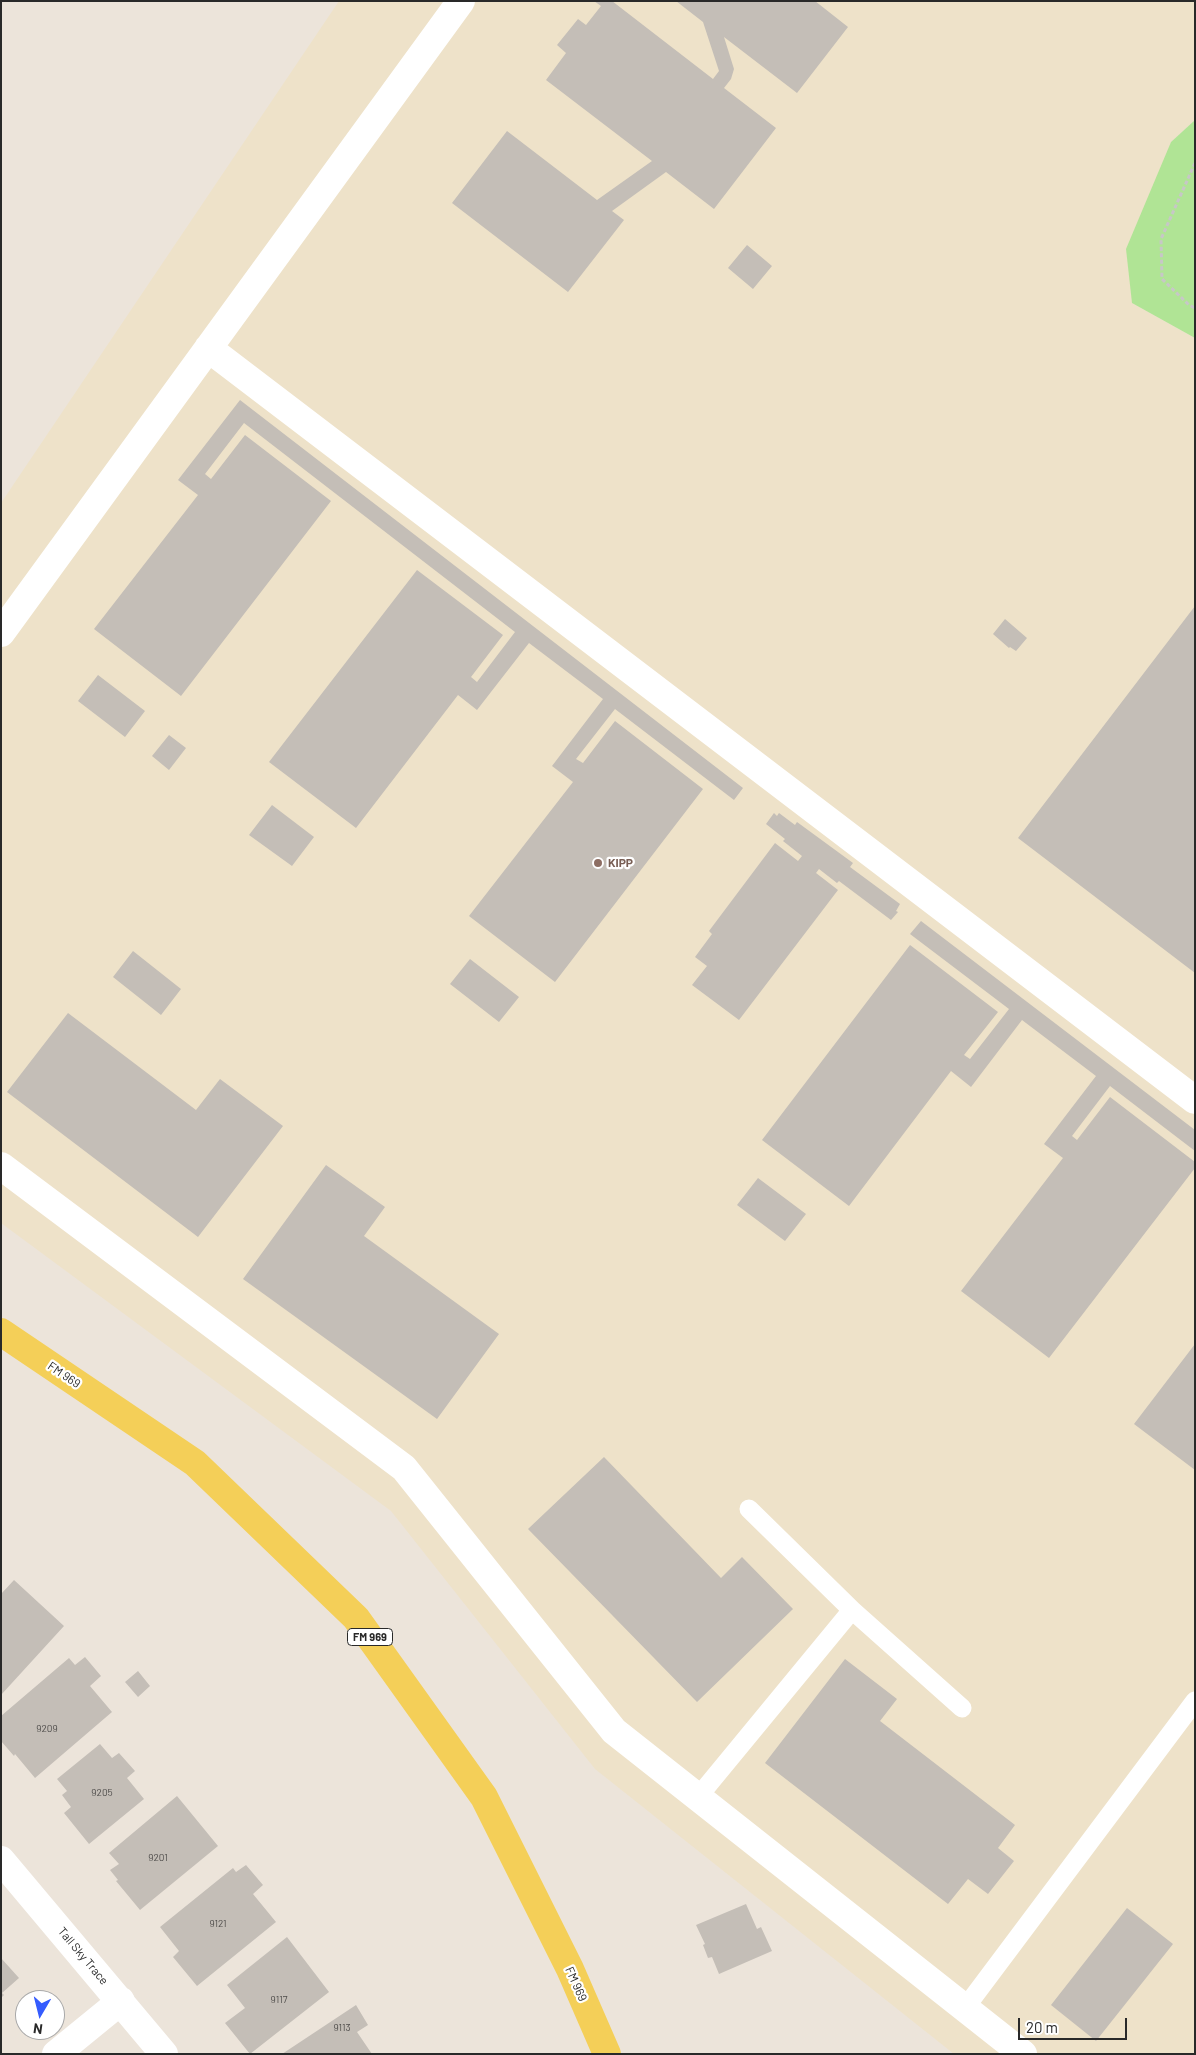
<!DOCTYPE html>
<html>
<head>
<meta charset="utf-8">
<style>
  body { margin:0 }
  #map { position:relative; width:1196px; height:2055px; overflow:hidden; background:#ece4da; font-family:Barlow,sans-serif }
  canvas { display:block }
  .frame { position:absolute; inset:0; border:2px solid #292929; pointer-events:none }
  .north { position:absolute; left:15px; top:1990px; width:50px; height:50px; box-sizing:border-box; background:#fff; border:1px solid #a9a9a9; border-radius:50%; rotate:188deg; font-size:14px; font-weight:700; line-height:20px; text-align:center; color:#292929 }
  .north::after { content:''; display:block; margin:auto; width:18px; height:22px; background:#355cfe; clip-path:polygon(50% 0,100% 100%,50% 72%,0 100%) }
  .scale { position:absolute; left:1018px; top:2018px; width:109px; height:22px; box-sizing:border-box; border:2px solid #292929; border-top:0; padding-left:6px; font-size:15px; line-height:18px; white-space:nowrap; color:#292929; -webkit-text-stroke:4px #fff; paint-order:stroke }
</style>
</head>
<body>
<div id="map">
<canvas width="1196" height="2055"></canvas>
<div class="frame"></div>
<div class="north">N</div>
<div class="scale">20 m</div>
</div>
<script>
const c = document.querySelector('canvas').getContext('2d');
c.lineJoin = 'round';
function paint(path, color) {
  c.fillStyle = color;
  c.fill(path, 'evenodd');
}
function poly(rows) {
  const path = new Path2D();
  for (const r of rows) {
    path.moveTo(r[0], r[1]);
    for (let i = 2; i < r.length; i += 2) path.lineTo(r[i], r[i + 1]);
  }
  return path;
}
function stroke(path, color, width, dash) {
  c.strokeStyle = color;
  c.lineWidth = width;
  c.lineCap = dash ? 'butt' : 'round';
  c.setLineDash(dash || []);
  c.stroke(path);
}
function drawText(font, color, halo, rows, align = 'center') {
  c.font = font + ' Barlow,sans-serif';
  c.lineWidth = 4.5;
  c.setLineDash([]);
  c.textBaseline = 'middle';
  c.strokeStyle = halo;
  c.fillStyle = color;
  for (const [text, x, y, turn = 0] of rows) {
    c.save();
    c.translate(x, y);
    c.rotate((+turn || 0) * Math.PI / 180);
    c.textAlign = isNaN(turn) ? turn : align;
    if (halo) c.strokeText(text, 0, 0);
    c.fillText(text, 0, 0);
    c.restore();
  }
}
const education = poly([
  [339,1,1195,1,1195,120,1171,142,1132,303,1195,338,1195,2054,954,2054,595,1769,391,1511,1,1223,1,503]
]);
const green = poly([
  [1195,120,1195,338,1132,303,1126,249,1171,142]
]);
const building = poly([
  [594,1,612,1,713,79,719,71,703,22,676,1,815,1,848,27,797,93,724,37,734,69,731,79,724,88,776,128,714,209,666,172,612,211,624,220,568,292,452,203,507,131,597,200,652,161,546,80,566,53,557,45,578,19,586,25,601,6],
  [747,245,772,266,753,289,728,268],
  [240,400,743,788,734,800,615,709,576,759,583,763,615,721,703,789,555,982,469,916,573,782,552,766,603,699,529,643,477,710,458,695,356,828,269,762,417,570,503,635,471,677,477,682,515,632,244,423,205,474,211,479,245,435,331,501,181,696,94,629,198,495,178,480],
  [1195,606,1195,973,1018,838],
  [1005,619,1027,638,1016,651,1010,647,1009,648,993,634],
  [98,675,145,711,125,737,78,701],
  [169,735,186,748,169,770,152,756],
  [272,805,314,837,292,866,249,835],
  [774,813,777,816,779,813,795,825,797,822,853,863,850,867,900,904,896,911,898,912,891,920,839,881,837,883,819,869,816,873,838,890,739,1020,692,985,707,966,695,957,712,934,709,931,775,843,798,861,802,856,783,841,785,839,766,824],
  [921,921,1195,1130,1195,1151,1110,1086,1072,1136,1077,1140,1110,1097,1195,1162,1195,1168,1049,1358,961,1291,1063,1158,1044,1144,1096,1076,1022,1020,971,1087,951,1071,849,1206,762,1140,910,945,998,1012,964,1055,970,1059,1009,1009,910,934],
  [133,951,181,989,161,1015,113,977],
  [470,959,519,997,499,1022,450,984],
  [68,1013,196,1110,220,1079,283,1126,198,1237,7,1092],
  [326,1165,385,1207,364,1236,499,1334,437,1419,243,1279],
  [758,1178,806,1214,785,1241,737,1205],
  [1195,1344,1195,1470,1134,1424],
  [604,1457,721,1578,742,1557,793,1609,697,1702,528,1529],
  [14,1580,64,1626,1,1695,1,1594],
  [85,1657,101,1676,90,1686,112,1712,35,1778,15,1754,14,1756,1,1741,1,1716,69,1658,75,1665],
  [845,1659,897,1699,880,1721,1015,1825,998,1848,1014,1861,988,1894,968,1879,948,1904,765,1763],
  [138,1671,150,1686,138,1697,125,1682],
  [100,1744,112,1758,119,1753,135,1771,127,1778,144,1799,89,1844,64,1813,71,1807,62,1795,67,1791,57,1779],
  [177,1796,218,1846,140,1910,116,1881,118,1880,110,1870,119,1864,109,1853],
  [246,1865,263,1885,253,1894,276,1922,197,1986,173,1957,179,1951,160,1927,233,1868,236,1872],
  [746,1904,757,1929,761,1927,772,1951,719,1974,712,1957,708,1958,703,1945,705,1944,696,1925],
  [1127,1908,1173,1944,1096,2041,1051,2005],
  [287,1937,329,1992,250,2054,225,2023,245,2008,227,1985],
  [1,1958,19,1978,2,1993,4,1995,1,1998],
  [356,2005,368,2025,357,2032,372,2054,282,2054]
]);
const path = poly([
  [1195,163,1161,239,1162,279,1189,305,1195,308]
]);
const lane = poly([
  [749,1509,852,1610],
  [698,1797,852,1610,962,1708],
  [965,2008,1195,1701]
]);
const street = poly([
  [208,348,1195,1100],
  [1,633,461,1],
  [1,1166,404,1468,614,1731,1023,2054],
  [1,1860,164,2054],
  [56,2054,121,2001]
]);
const primary = poly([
  [1,1332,195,1463,356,1618,484,1797,570,1969,607,2054]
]);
const markers = [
  [598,863,5,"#8d6e63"]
];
const numberNames = [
  ["9209",47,1729],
  ["9205",102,1793],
  ["9201",158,1858],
  ["9121",218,1924],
  ["9117",279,2000],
  ["9113",342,2028]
];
const shields = [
  [370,1637,45]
];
const shieldNames = [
  ["FM 969",370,1637]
];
const educationNames = [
  ["KIPP",608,863]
];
const streetNames = [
  ["FM 969",64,1375,34],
  ["Tall Sky Trace",83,1956,50],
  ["FM 969",576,1984,66]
];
paint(education, '#eee2c9');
paint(green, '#b0e495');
paint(building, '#c4beb7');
stroke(path, '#c7c7c7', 3, [4, 2.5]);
stroke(lane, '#fff', 19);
stroke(street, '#fff', 28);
stroke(primary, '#f4cf58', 28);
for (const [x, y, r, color] of markers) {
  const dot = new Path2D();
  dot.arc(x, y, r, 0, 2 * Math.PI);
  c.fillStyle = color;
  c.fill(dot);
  stroke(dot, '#fff', 2);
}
drawText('10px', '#504e4c', null, numberNames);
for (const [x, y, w] of shields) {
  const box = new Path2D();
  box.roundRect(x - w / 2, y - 8.5, w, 17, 4);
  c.fillStyle = '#fff';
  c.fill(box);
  stroke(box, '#292929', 1);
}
drawText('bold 11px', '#292929', null, shieldNames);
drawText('bold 12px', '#785e54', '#fff', educationNames, 'left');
drawText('12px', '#292929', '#fff', streetNames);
</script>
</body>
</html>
